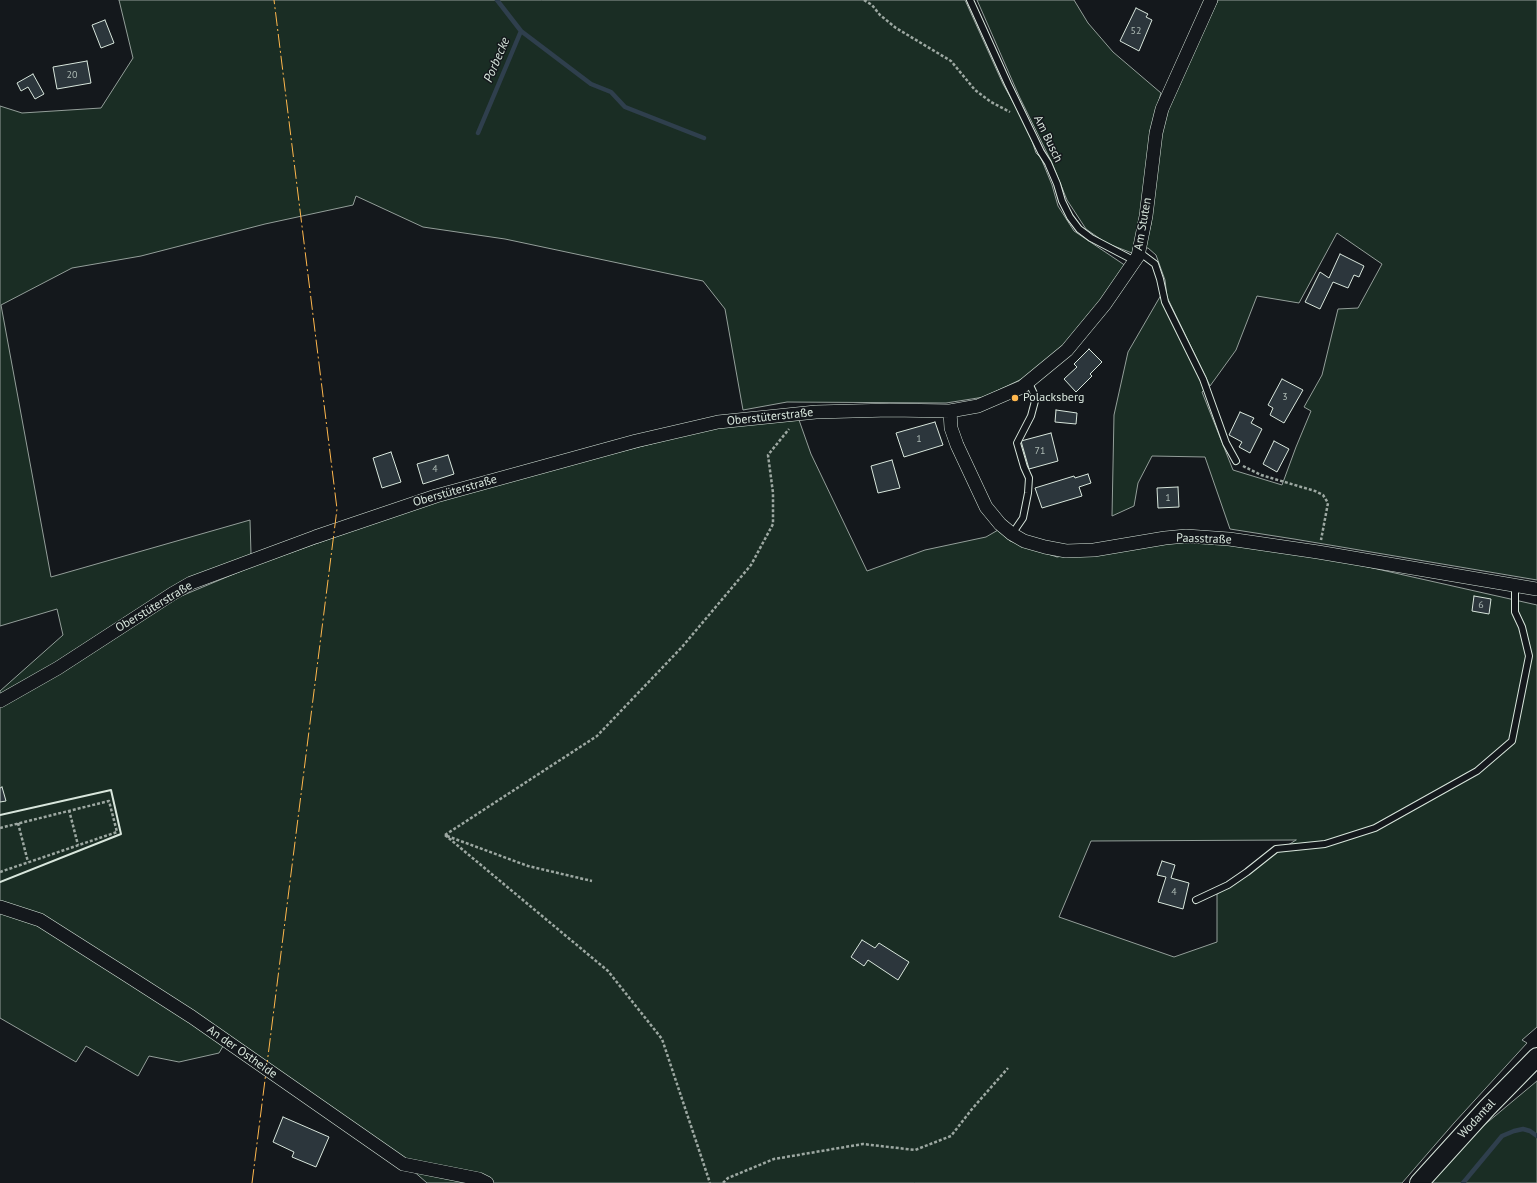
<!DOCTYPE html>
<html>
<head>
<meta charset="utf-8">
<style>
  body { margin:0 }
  canvas { display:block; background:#14181c }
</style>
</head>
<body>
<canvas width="1537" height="1183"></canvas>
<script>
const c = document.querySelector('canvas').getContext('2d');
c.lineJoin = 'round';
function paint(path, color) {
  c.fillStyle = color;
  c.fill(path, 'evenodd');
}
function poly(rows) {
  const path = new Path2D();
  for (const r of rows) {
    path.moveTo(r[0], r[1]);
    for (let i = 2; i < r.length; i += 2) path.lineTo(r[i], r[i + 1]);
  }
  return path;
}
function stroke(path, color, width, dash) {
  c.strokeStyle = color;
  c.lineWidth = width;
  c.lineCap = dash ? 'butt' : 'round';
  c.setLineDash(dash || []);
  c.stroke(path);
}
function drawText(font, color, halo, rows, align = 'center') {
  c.font = font + ' "PT Sans",sans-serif';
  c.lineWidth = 3;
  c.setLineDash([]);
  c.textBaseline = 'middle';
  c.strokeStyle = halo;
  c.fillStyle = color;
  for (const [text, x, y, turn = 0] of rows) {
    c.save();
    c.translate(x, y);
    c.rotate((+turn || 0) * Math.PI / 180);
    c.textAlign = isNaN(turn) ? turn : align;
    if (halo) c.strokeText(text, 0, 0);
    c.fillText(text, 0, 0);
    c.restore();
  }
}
const green = poly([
  [119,0,965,0,1003,84,1028,129,1036,153,1041,158,1052,185,1058,206,1074,231,1126,266,1097,305,1065,344,1026,377,984,397,946,403,787,402,743,410,725,309,703,281,505,239,423,227,356,196,353,205,265,224,141,256,72,268,1,305,51,577,250,520,251,554,179,597,253,566,439,500,508,480,718,427,799,420,811,454,867,571,925,550,986,537,998,530,1010,541,1057,557,1167,539,1234,543,1306,553,1537,605,1537,1027,1522,1040,1527,1043,1454,1123,1402,1183,427,1183,402,1161,226,1041,219,1053,179,1062,149,1056,138,1076,86,1046,76,1062,0,1018,0,691,63,635,57,609,0,626,0,106,22,113,101,108,133,58,119,0],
  [1296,840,1282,849,1248,874,1217,894,1217,942,1174,957,1059,917,1091,841,1296,840],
  [977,0,1074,0,1088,23,1113,52,1161,93,1150,132,1140,226,1132,253,1106,243,1086,229,1067,200,1052,163,1019,96,977,0],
  [1218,0,1537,0,1537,580,1294,539,1230,529,1205,457,1152,456,1138,483,1134,506,1112,516,1114,415,1128,352,1161,295,1176,331,1189,352,1204,390,1202,392,1233,470,1282,485,1296,447,1311,411,1304,407,1322,375,1338,309,1358,308,1382,264,1337,233,1299,303,1257,296,1236,350,1210,386,1167,297,1165,280,1156,255,1148,248,1145,248,1151,224,1161,135,1170,102,1218,0],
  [1537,1081,1537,1183,1430,1183,1471,1136,1537,1081]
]);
const stream = poly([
  [521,31,591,84,611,92,625,107,704,138],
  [478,133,521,31,497,0],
  [1463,1183,1502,1136,1514,1131,1523,1129,1530,1131,1537,1136]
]);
const building = poly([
  [1136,8,1148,14,1146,17,1152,20,1139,51,1120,41,1136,8],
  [105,20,114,43,101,48,92,25,105,20],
  [87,61,91,83,57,89,53,67,87,61],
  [33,74,44,94,35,99,28,87,21,91,17,83,33,74],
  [1340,254,1364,266,1359,277,1354,275,1348,288,1333,282,1320,309,1305,302,1320,272,1329,278,1340,254],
  [1089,349,1102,362,1090,374,1092,376,1076,392,1064,379,1077,367,1074,364,1089,349],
  [1282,379,1303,390,1284,423,1270,415,1273,408,1268,405,1282,379],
  [1056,410,1077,413,1076,424,1055,422,1056,410],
  [1240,412,1254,418,1251,423,1262,429,1250,453,1239,447,1242,442,1229,435,1240,412],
  [935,422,943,445,904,457,896,433,935,422],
  [1051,433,1058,461,1029,469,1021,441,1051,433],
  [1274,441,1289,449,1277,472,1263,464,1274,441],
  [391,452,401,482,382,488,373,458,391,452],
  [448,455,454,474,423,484,417,464,448,455],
  [892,460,900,488,878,493,871,466,892,460],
  [1088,474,1091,483,1079,487,1082,496,1042,508,1035,488,1074,476,1075,478,1088,474],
  [1178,487,1179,507,1158,508,1157,488,1178,487],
  [1474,596,1491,599,1489,614,1472,611,1474,596],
  [2,787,6,801,0,802,0,788,2,787],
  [1162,861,1175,865,1171,878,1189,883,1183,909,1158,902,1166,877,1157,875,1162,861],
  [862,940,875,948,879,943,909,962,898,980,868,960,864,966,851,957,862,940],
  [283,1117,329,1137,316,1167,292,1157,294,1152,273,1142,283,1117]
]);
const path = poly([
  [864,0,872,5,880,15,896,28,951,61,975,90,991,102,1010,112],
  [1243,466,1261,475,1315,491,1323,495,1328,503,1321,540],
  [69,810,78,845],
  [18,823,28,862],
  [0,828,109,801,117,832,0,872],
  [445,835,597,736,682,647,751,565,773,524,773,493,768,455,789,429],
  [445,835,608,971,662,1039,710,1183],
  [447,836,528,866,592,881],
  [723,1183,728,1178,774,1159,863,1144,915,1150,951,1136,972,1109,1008,1068]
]);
const service = poly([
  [970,0,1008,84,1041,152,1048,163,1057,184,1062,201,1070,217,1079,229,1091,238,1135,261],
  [1139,252,1155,264,1160,279,1165,302,1203,379,1226,443,1236,461],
  [1012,534,1023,518,1028,493,1029,478,1024,467,1017,443,1031,416,1035,401,1035,396,1029,383],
  [1196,900,1228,885,1247,872,1276,849,1325,844,1375,828,1477,771,1512,741,1529,656,1522,627,1515,612,1515,584]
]);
const minor = poly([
  [950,411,951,428,957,445,986,507,1000,524,1012,534,1024,541,1045,547,1066,551,1094,550,1165,538,1186,536,1229,539,1318,552,1537,589],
  [0,701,58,668,172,594,191,583,315,537,436,496,636,441,718,422,816,412,890,410,950,411,978,406,1022,387,1067,350,1105,304,1138,256,1146,216,1156,133,1162,109,1211,0],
  [0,907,40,920,125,974,192,1017,403,1164,479,1179,487,1183]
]);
const secondary = poly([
  [1419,1183,1487,1108,1537,1057]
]);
const wall = poly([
  [0,815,111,790,121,834,0,882]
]);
const power = poly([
  [252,1183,337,509,274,0]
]);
const markers = [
  [1015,398,4,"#ffb74d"]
];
const numberNames = [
  ["52",1136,31],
  ["20",72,75],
  ["3",1285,397],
  ["1",919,439],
  ["71",1040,451],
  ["4",435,469],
  ["1",1168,498],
  ["6",1481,605],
  ["4",1174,892]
];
const streetNames = [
  ["Am Busch",1048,139,64],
  ["Am Stuten",1143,224,-80],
  ["Oberstüterstraße",770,417,-6],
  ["Oberstüterstraße",455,491,-16],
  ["Paasstraße",1204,539,2],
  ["Oberstüterstraße",154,607,-31],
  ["An der Ostheide",242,1052,35],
  ["Wodantal",1477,1119,-47]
];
const poiNames = [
  ["Polacksberg",1023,398]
];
const waterNames = [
  ["Porbecke",497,60,-67]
];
paint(green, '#1a2d24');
stroke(green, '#939e99', 1);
stroke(stream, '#2f3f4d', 4.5);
paint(building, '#2c363c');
stroke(building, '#d8e6dc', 1);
stroke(service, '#d8e6dc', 8);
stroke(minor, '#d8e6dc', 14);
stroke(secondary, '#d8e6dc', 20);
stroke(path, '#9da8a2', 2.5, [3, 2]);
stroke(service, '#14181c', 6);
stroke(minor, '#14181c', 13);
stroke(secondary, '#14181c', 18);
stroke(wall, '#d8e6dc', 2);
stroke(power, '#ffb74d', 1, [14, 3, 2, 3]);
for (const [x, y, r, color] of markers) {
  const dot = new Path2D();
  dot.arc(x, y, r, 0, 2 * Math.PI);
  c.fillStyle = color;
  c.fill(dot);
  stroke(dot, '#14181c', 1.5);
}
drawText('10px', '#adbab4', null, numberNames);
drawText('12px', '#d8e6dc', '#14181c', streetNames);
drawText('12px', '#d8e6dc', '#14181c', poiNames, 'left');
drawText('italic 13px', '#d8e6dc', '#14181c', waterNames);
</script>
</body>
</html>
